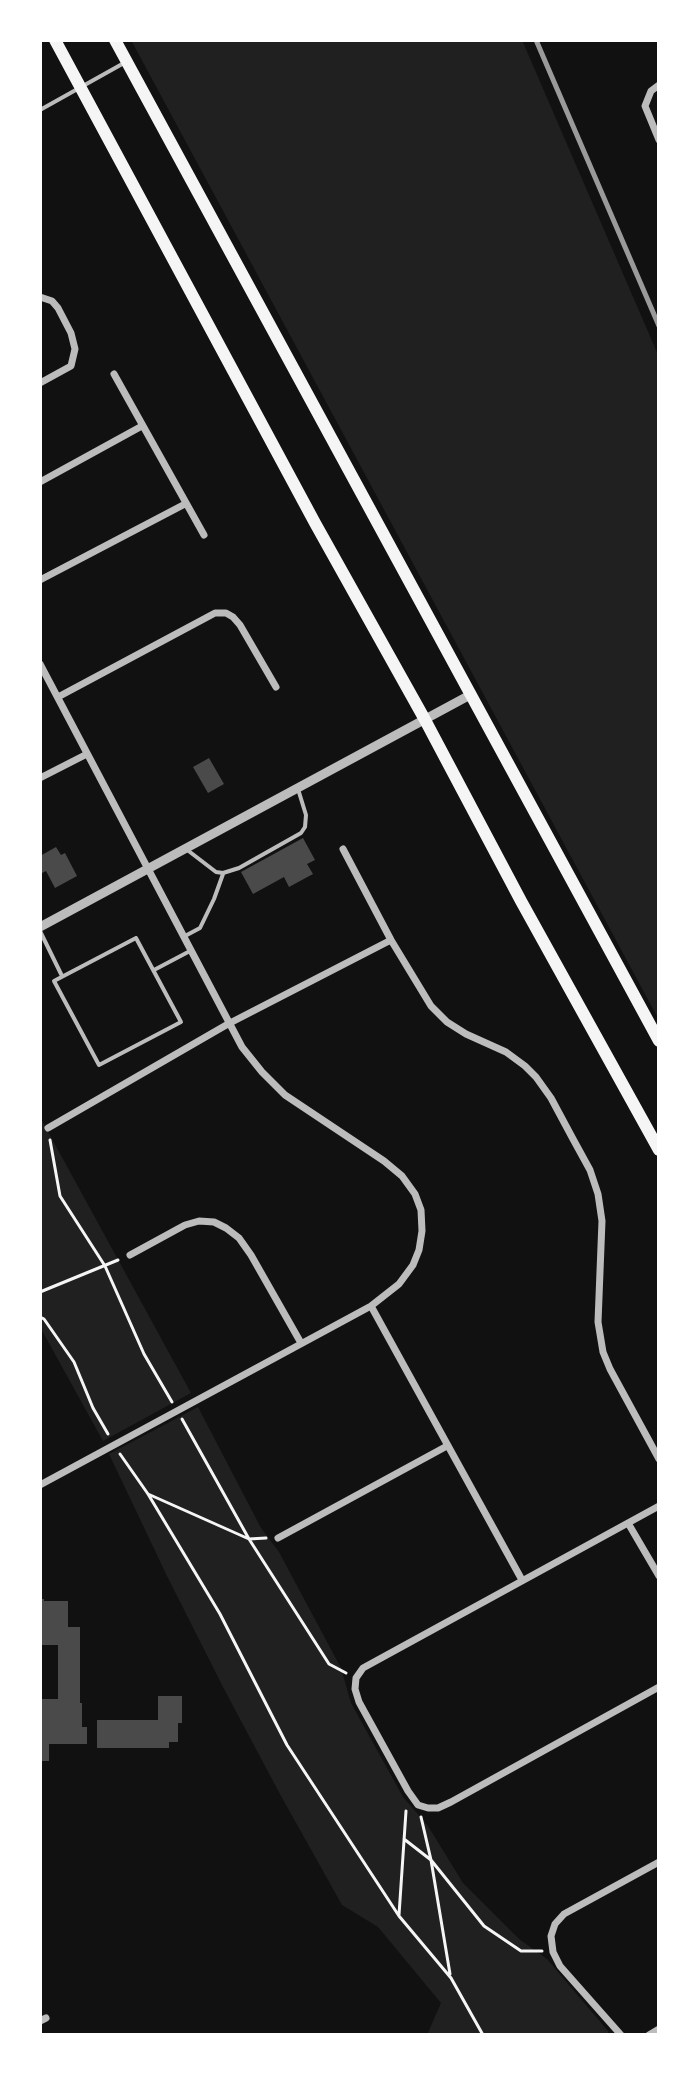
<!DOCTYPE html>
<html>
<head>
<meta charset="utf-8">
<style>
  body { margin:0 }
  #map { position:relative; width:699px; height:2075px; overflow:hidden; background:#111; font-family:"Work Sans",sans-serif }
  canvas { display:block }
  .frame { position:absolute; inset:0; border:42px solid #fff; pointer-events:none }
</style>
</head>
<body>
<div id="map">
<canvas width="699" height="2075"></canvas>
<div class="frame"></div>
</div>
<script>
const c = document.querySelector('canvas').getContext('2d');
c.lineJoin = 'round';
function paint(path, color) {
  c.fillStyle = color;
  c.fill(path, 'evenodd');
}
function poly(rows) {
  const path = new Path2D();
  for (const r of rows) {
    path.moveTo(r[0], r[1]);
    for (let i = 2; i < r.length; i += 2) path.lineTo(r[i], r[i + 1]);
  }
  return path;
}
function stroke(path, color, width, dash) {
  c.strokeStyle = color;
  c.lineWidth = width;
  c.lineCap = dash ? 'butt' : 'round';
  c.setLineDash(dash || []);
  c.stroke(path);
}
const green = poly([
  [131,40,522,40,659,357,659,1020],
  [40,1117,191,1393,103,1441,40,1327],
  [198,1407,261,1528,279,1552,341,1668,351,1703,403,1797,428,1826,463,1883,519,1939,547,1959,608,2031,609,2035,427,2035,441,2003,378,1927,342,1905,281,1796,223,1687,167,1576,109,1454]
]);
const building = poly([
  [209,758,224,784,208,793,193,767],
  [303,838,315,860,307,864,313,874,289,887,284,877,253,894,241,872],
  [56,847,61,855,65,853,77,876,55,888,46,871,40,874,40,856],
  [40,1599,44,1599,44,1601,68,1601,68,1627,80,1627,80,1703,82,1703,82,1727,87,1727,87,1744,49,1744,49,1761,40,1761,40,1699,58,1699,58,1645,40,1645],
  [158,1696,182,1696,182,1723,178,1723,178,1742,169,1742,169,1748,97,1748,97,1720,158,1720]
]);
const path = poly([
  [50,1140,60,1196,105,1266,144,1354,172,1402],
  [40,1292,118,1260],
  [40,1317,44,1319,74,1362,93,1408,108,1434],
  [182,1419,249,1539,329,1664,346,1673],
  [120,1454,148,1494,220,1614,287,1745,399,1916,451,1978,483,2035],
  [148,1494,249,1539,266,1538],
  [421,1817,431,1860,450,1974],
  [404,1839,431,1860,484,1926,521,1951,542,1951],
  [399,1915,406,1811]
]);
const service = poly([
  [40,110,124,63],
  [40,162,40,164],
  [186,849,216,872,223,873,239,868,301,833,305,827,306,815,298,789],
  [40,931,62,976],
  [185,936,200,928,214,899,223,874],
  [136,938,181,1022,99,1065,54,981,136,938],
  [154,970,190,951]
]);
const minor = poly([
  [659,85,651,91,645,106,659,140],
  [40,297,52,301,58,308,71,333,75,349,71,366,40,383],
  [114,374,204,535],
  [40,482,142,426],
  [40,580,185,504],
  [40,664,242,1047,262,1072,285,1095,384,1161,402,1176,415,1194,421,1210,422,1231,419,1250,413,1265,399,1284,371,1306,40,1485],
  [58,697,215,613,226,613,233,617,240,625,276,687],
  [40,778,87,754],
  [343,849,391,940,431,1006,447,1022,466,1034,506,1052,525,1066,536,1077,551,1098,573,1139,590,1170,598,1194,602,1221,598,1322,603,1352,610,1369,659,1459],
  [48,1128,228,1024,391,940],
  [130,1255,185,1225,199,1221,214,1222,226,1228,239,1238,251,1255,301,1343],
  [371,1306,522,1580],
  [659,1506,363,1668,356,1678,355,1689,359,1702,408,1791,418,1805,428,1808,438,1808,451,1802,659,1687],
  [628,1523,659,1576],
  [278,1538,447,1446],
  [40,2021,46,2018],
  [621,2035,560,1966,553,1952,551,1936,555,1924,564,1914,659,1862],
  [649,2035,659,2029]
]);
const tertiary = poly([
  [40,927,470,695]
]);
const primary = poly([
  [55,40,315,523,424,718,521,901,659,1150],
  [115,40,659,1041]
]);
const rail = poly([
  [536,40,659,326]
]);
paint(green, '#202020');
paint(building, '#4a4a4a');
stroke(path, '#f5f5f5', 3);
stroke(service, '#bcbcbc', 4);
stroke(minor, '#bcbcbc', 7);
stroke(tertiary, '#bcbcbc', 9);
stroke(primary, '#f5f5f5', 12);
stroke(rail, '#9a9a9a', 5);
</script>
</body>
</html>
